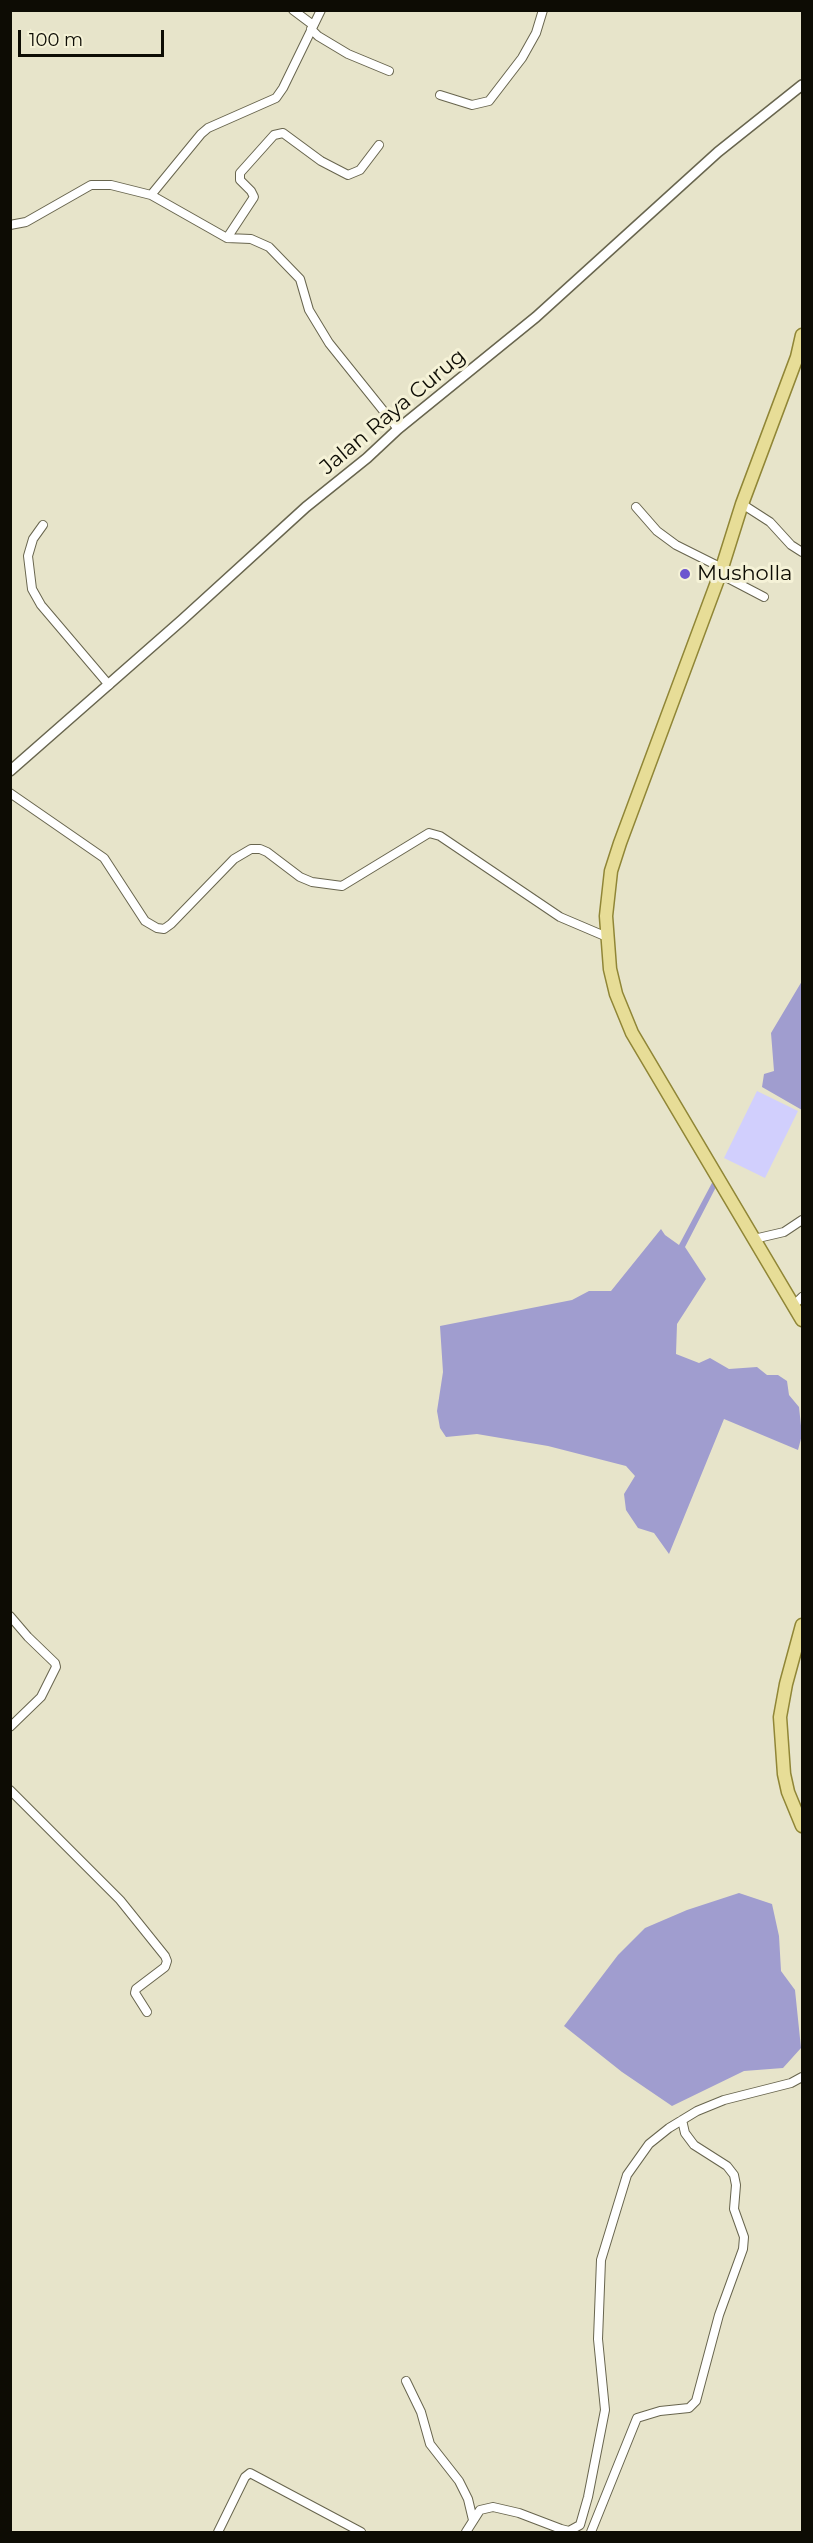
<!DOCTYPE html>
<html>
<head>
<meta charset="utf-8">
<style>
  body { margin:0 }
  #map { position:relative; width:813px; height:2543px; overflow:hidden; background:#e7e4ca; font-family:Montserrat,sans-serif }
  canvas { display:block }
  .frame { position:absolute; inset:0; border:12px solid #0d0c04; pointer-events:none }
  .scale { position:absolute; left:18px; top:30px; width:146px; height:27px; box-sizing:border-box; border:3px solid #0d0c04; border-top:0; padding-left:8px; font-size:18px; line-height:21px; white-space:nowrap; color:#0d0c04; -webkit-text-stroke:4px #f5f2d7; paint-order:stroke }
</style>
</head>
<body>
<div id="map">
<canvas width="813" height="2543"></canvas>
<div class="frame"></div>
<div class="scale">100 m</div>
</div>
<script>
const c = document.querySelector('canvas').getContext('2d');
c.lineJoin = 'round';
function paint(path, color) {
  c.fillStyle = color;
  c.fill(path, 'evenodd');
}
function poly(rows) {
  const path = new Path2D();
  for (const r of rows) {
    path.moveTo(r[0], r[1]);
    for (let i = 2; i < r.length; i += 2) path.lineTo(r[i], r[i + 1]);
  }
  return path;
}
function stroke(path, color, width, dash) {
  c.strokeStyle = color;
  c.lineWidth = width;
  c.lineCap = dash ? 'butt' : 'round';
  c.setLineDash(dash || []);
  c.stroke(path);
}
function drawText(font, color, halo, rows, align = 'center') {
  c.font = font + ' Montserrat,sans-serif';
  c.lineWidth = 6;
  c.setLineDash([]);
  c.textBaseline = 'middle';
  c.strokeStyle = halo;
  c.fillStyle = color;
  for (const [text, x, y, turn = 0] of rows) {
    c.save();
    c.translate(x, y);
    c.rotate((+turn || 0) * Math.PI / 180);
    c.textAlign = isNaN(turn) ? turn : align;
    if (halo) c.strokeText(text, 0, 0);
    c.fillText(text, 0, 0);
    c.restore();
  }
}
const green = poly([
  [757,1091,798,1111,765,1178,724,1158]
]);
const water = poly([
  [802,981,802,1116,802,1110,762,1087,764,1074,774,1071,771,1033],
  [713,1181,716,1187,685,1247,706,1279,677,1324,676,1354,699,1363,710,1358,729,1369,757,1367,767,1375,778,1375,787,1381,789,1395,799,1407,802,1435,798,1450,724,1419,669,1554,654,1533,638,1528,626,1510,624,1494,635,1476,626,1466,548,1446,477,1434,446,1437,440,1428,437,1411,443,1372,440,1326,572,1300,589,1291,611,1291,661,1229,665,1235,679,1245],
  [739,1893,772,1904,779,1936,781,1971,795,1990,801,2048,783,2068,744,2071,672,2106,622,2072,564,2026,618,1955,645,1928,687,1910]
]);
const minor = poly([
  [293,10,313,25],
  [311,29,318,36,348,54,389,71],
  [440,95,472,105,489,101,522,58,536,33,543,10],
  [151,195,201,134,208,128,276,98,283,88,321,10],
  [10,225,26,222,91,185,111,185,151,195,227,238,251,239,269,247,300,279,309,310,329,343,398,429],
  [227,238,254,197,251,191,240,180,240,173,274,135,283,133,321,161,348,175,360,170,379,145],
  [742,504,770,522,791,545,802,552],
  [636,507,657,531,676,545,722,568],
  [43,525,33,539,28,556,32,589,41,605,109,685],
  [720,574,764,597],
  [10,793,104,858,145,921,157,928,164,929,171,924,234,859,251,849,260,849,267,852,300,877,312,882,342,886,429,833,440,836,560,917,607,937],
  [754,1239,784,1232,802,1220],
  [794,1305,802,1297],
  [10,1616,28,1637,55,1663,56,1667,41,1697,10,1727],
  [10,1790,120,1900,165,1956,167,1961,165,1967,136,1989,135,1993,147,2012],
  [406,2381,421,2412,430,2444,459,2481,468,2499,473,2520],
  [218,2532,245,2477,250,2473,361,2532],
  [466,2532,480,2510,493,2507,519,2513,561,2529,569,2531,580,2525,588,2497,605,2410,598,2339,601,2260,627,2175,649,2144,669,2128,697,2111,724,2100,791,2083,802,2077],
  [591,2532,637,2418,660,2411,689,2408,696,2401,719,2315,743,2249,744,2237,734,2209,736,2185,734,2175,727,2166,694,2145,685,2133,682,2120]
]);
const tertiary = poly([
  [10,771,182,620,306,507,367,458,398,429,536,317,718,152,802,85]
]);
const primary = poly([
  [802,335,797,357,742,504,720,574,620,843,611,871,606,916,610,969,616,994,632,1033,802,1320],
  [802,1625,786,1684,780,1717,784,1774,788,1792,802,1826]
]);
const markers = [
  [685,574,6,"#6c55cf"]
];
const streetNames = [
  ["Jalan Raya Curug",393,412,-40]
];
const poiNames = [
  ["Musholla",697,574]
];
paint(green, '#d1cffd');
paint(water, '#a09dcf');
stroke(minor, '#68654e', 10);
stroke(tertiary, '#68654e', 12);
stroke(primary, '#908636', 15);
stroke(minor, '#fff', 8);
stroke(tertiary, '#fff', 9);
stroke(primary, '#e7dd97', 12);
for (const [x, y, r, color] of markers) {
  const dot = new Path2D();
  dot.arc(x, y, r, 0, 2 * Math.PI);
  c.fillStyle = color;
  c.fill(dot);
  stroke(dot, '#f5f2d7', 2);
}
drawText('21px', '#0d0c04', '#f5f2d7', streetNames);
drawText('21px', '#0d0c04', '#f5f2d7', poiNames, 'left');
</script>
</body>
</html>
